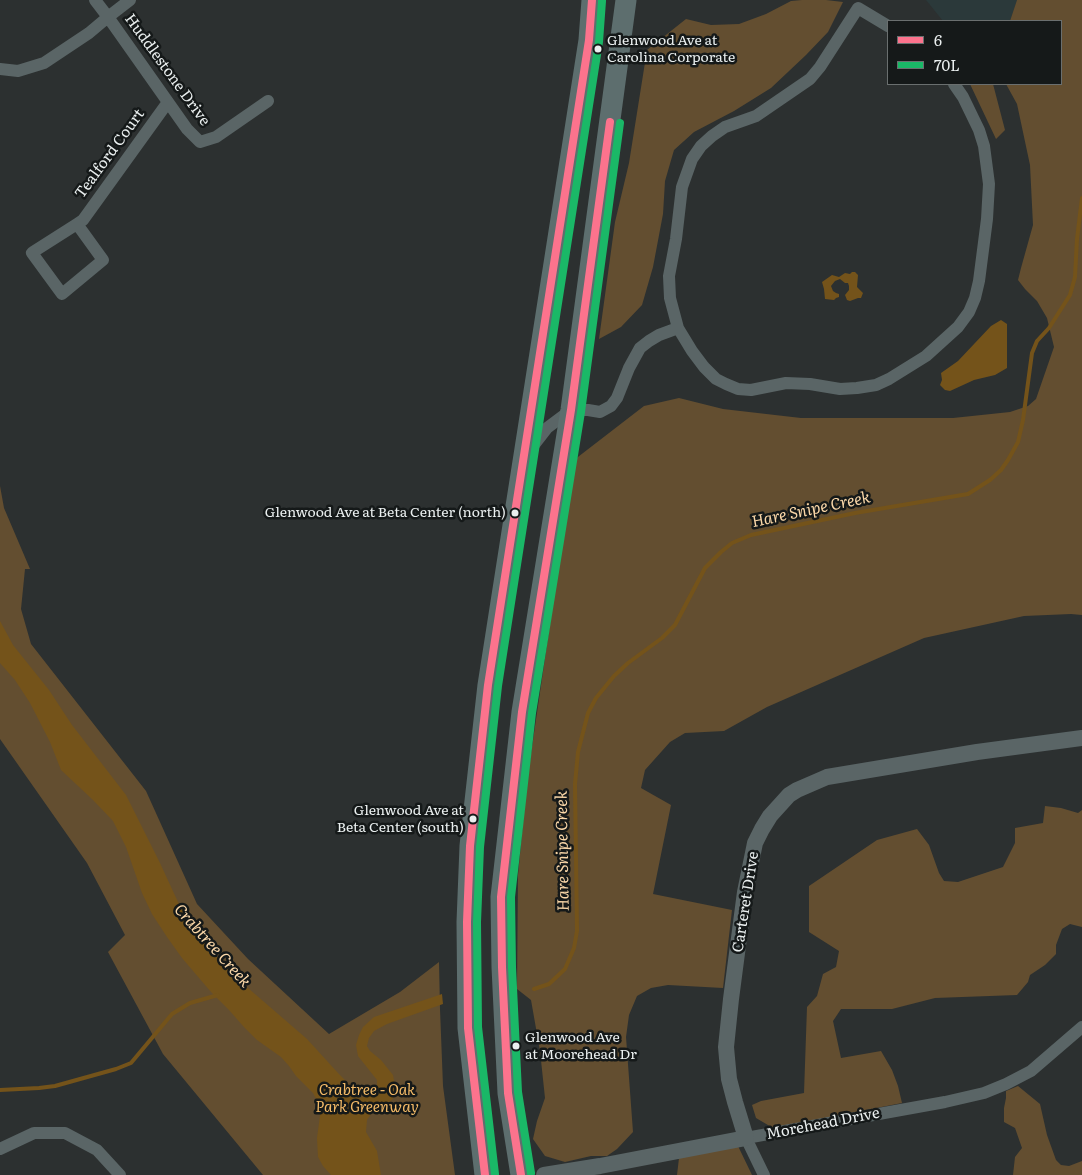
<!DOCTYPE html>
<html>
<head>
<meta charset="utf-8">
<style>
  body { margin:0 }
  #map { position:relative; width:1082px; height:1175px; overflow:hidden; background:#2c3030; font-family:Literata,serif }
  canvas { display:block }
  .legend { position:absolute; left:887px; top:20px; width:175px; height:65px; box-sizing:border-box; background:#151919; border:1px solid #6a6f6f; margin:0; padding:6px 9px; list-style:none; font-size:15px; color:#eaefef }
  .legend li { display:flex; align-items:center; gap:10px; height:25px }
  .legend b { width:25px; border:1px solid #6a6f6f }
</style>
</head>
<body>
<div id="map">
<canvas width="1082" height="1175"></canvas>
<ul class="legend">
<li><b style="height:6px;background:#fc738d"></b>6</li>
<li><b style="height:6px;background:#1ab867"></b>70L</li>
</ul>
</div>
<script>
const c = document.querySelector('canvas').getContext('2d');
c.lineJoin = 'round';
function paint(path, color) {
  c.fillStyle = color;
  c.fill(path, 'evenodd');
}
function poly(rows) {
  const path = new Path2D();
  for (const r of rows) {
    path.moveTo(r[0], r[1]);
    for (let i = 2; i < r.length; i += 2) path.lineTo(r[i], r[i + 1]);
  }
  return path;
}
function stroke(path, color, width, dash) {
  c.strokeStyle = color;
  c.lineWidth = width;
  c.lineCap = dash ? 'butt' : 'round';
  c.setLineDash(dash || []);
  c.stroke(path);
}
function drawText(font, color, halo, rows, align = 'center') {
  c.font = font + ' Literata,serif';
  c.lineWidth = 5;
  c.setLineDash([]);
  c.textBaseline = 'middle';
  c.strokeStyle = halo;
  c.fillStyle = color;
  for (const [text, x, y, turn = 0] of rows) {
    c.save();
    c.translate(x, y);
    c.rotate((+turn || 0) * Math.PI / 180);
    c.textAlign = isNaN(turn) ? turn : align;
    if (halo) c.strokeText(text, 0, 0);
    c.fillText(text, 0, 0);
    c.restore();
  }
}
const built = poly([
  [926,0,1017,0,1010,21,943,21]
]);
const green = poly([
  [802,0,826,0,843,2,828,32,806,55,771,88,734,111,694,132,674,150,665,181,663,214,653,267,642,305,621,327,599,339,615,222,629,163,647,50,686,19,711,25,739,24,766,14,791,1],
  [1017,0,1082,0,1082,615,1071,614,1024,616,924,638,767,707,724,731,685,733,670,742,645,770,641,788,671,805,653,894,732,910,723,988,668,985,651,988,637,996,629,1015,626,1037,633,1132,617,1149,607,1156,591,1156,565,1162,545,1156,533,1139,537,1121,545,1098,540,1051,531,1000,517,989,518,875,527,781,574,460,644,406,679,398,723,409,801,418,953,418,1010,412,1028,406,1036,399,1054,347,1047,318,1037,301,1025,289,1018,280,1021,268,1033,225,1030,165,1017,104,1006,84,1061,84,1061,21,1010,21],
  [970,84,993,84,1005,130,996,139],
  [0,486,4,508,30,569,25,569,21,609,31,644,146,791,197,904,248,959,329,1034,400,992,439,962,440,1009,443,1086,455,1175,263,1175,163,1054,108,952,125,935,87,863,0,739],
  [1045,806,1061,808,1078,813,1082,810,1082,927,1070,924,1062,929,1056,945,1056,954,1045,965,1030,975,1028,982,1017,995,935,998,892,1009,841,1009,833,1021,841,1058,881,1051,892,1070,898,1086,902,1103,773,1128,756,1118,752,1105,761,1101,804,1093,807,1007,817,996,823,974,836,967,839,951,809,932,809,886,877,840,917,829,929,845,939,873,944,881,958,882,1003,867,1015,843,1015,828,1043,823],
  [1018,1086,1040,1104,1047,1135,1056,1160,1061,1165,1069,1166,1082,1161,1082,1175,1013,1175,1015,1157,1022,1148,1015,1128,1004,1122,1004,1108,1006,1098,1006,1091],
  [738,1146,752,1175,677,1175,679,1158]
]);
const water = poly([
  [852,272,855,272,858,275,857,287,863,293,861,298,858,298,850,301,847,300,845,295,849,290,849,286,848,283,845,283,840,279,835,281,831,286,833,291,836,293,839,294,839,297,836,298,834,300,825,299,824,289,822,282,832,275,839,277,845,273,850,274],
  [1001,320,1007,324,1007,368,995,375,974,380,950,391,945,390,940,385,942,380,941,373,958,361,991,326],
  [0,621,13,645,49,690,72,725,126,795,160,863,178,902,212,951,230,971,248,988,307,1039,338,1073,349,1084,359,1098,368,1096,377,1089,377,1080,358,1056,356,1045,359,1035,363,1027,374,1017,442,994,443,1004,387,1024,374,1031,369,1038,367,1046,370,1051,381,1060,393,1075,395,1086,396,1095,388,1104,373,1111,367,1120,366,1132,377,1151,381,1175,331,1175,323,1166,318,1157,317,1138,321,1108,313,1093,296,1076,289,1066,281,1057,257,1040,243,1026,229,1010,211,992,182,958,167,937,152,914,142,893,126,847,113,821,93,800,61,770,50,742,30,703,15,680,0,663]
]);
const stream = poly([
  [534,989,549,984,565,969,574,948,577,931,575,784,578,752,588,713,596,698,614,676,628,663,662,638,675,625,705,568,721,552,732,543,751,535,855,513,968,494,990,480,1001,470,1008,460,1018,442,1023,420,1032,353,1037,341,1049,328,1070,295,1075,277,1077,239,1082,198],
  [0,1090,39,1088,55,1086,116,1069,131,1063,172,1014,190,1003,218,995]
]);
const minor = poly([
  [95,0,108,17,187,129,200,142,216,137,268,101],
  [888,26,858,8,820,67,810,79,756,116,725,127,712,136,701,146,692,159,682,187,676,239,669,276,670,298,678,328,692,351,704,367,716,379,726,384,738,389,751,390,786,383,810,384,840,389,857,388,876,385,889,379,926,356,958,327,969,312,975,298,979,281,987,219,989,184,984,146,979,130,963,97,954,84],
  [0,69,18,71,44,63,89,33,108,17,130,0],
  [77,224,103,260,62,294,32,253,33,252,77,224,83,220,168,102],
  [526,455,547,428,571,410,588,410,600,412,611,406,617,398,629,368,640,348,649,341,659,335,678,328],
  [0,1149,34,1133,65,1133,97,1150,120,1175],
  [764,1175,746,1138,945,1102,984,1093,1006,1084,1031,1071,1082,1027]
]);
const tertiary = poly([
  [544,1175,600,1166,746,1138,735,1102,729,1079,727,1058,726,1047,731,999,745,892,755,843,762,829,770,816,789,795,797,790,827,777,977,752,1082,738]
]);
const trunk = poly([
  [485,1175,468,1028,467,922,470,846,488,685,589,40,592,0],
  [521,1175,508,1093,502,967,501,897,522,712,571,410,626,0]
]);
const bus1 = poly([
  [485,1175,468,1028,467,922,470,846,488,685,589,40,592,0],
  [521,1175,508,1093,502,967,501,897,522,712,571,410,610,122]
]);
const bus2 = poly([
  [531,1173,518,1092,512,967,511,897,532,713,581,412,620,123],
  [495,1174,478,1027,477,922,480,847,498,686,599,42,602,1]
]);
const markers = [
  [598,49,4.5,"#eaefef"],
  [515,513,4.5,"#eaefef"],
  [473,819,4.5,"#eaefef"],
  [516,1046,4.5,"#eaefef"]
];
const busNames = [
  ["Glenwood Ave at",607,41],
  ["Carolina Corporate",607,58],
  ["Glenwood Ave at Beta Center (north)",506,513,"right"],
  ["Glenwood Ave at",464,811,"right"],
  ["Beta Center (south)",464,828,"right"],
  ["Glenwood Ave",525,1038],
  ["at Moorehead Dr",525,1055]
];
const streetNames = [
  ["Huddlestone Drive",167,70,54],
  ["Tealford Court",110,154,-54],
  ["Carteret Drive",746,902,-81],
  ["Morehead Drive",823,1124,-11]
];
const parkNames = [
  ["Crabtree - Oak",367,1091],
  ["Park Greenway",367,1108]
];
const waterNames = [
  ["Hare Snipe Creek",811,510,-12],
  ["Hare Snipe Creek",563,851,-91],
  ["Crabtree Creek",212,946,48]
];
paint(built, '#2b393a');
paint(green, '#634e30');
paint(water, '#74531a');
stroke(stream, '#74531a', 4);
stroke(minor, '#5a6566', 12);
stroke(tertiary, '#5a6566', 16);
stroke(trunk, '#5d6e6e', 21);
stroke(bus1, '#fc738d', 8);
stroke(bus2, '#1ab867', 8);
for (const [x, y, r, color] of markers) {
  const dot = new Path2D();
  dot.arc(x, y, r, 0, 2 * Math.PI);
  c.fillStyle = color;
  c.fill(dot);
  stroke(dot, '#151919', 2);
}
drawText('14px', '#eaefef', '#151919', busNames, 'left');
drawText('15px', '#eaefef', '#151919', streetNames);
drawText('italic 15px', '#f4bb68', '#151919', parkNames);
drawText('italic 16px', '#fad7a8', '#151919', waterNames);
</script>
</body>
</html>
